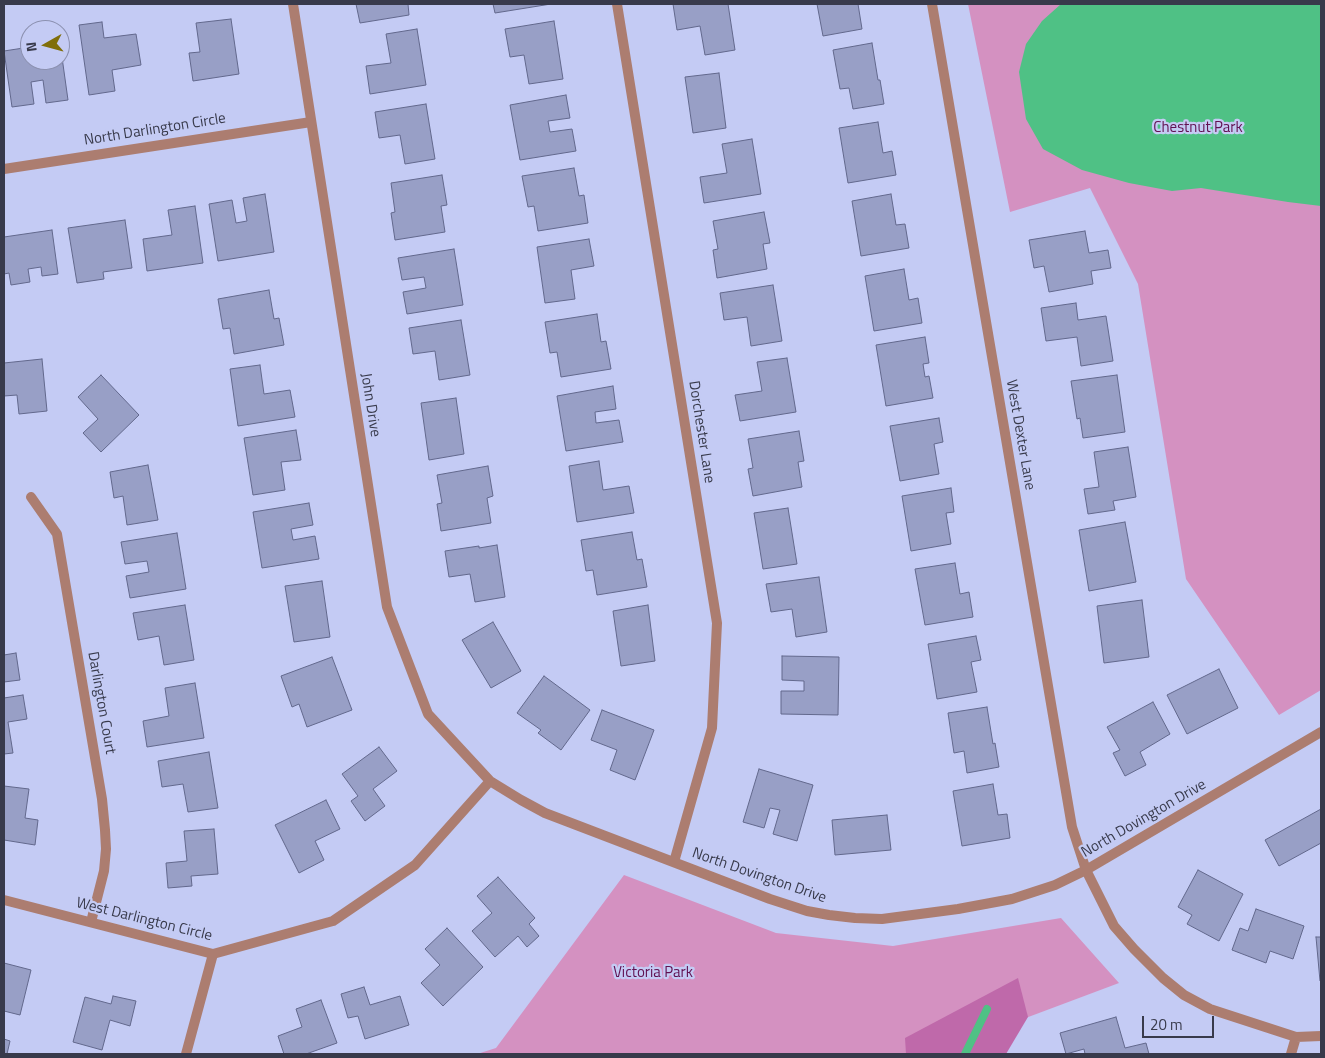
<!DOCTYPE html>
<html>
<head>
<meta charset="utf-8">
<style>
  body { margin:0 }
  #map { position:relative; width:1325px; height:1058px; overflow:hidden; background:#c4cbf4; font-family:"Titillium Web",sans-serif }
  canvas { display:block }
  .frame { position:absolute; inset:0; border:5px solid #383a4b; pointer-events:none }
  .north { position:absolute; left:20px; top:20px; width:50px; height:50px; box-sizing:border-box; background:#c4cbf4; border:1px solid #8c91b0; border-radius:50%; rotate:263deg; font-size:14px; font-weight:700; line-height:20px; text-align:center; color:#383a4b }
  .north::after { content:''; display:block; margin:auto; width:18px; height:22px; background:#806e0a; clip-path:polygon(50% 0,100% 100%,50% 72%,0 100%) }
  .scale { position:absolute; left:1142px; top:1016px; width:72px; height:22px; box-sizing:border-box; border:2px solid #383a4b; border-top:0; padding-left:6px; font-size:15px; line-height:18px; white-space:nowrap; color:#383a4b; -webkit-text-stroke:4px #c4cbf4; paint-order:stroke }
</style>
</head>
<body>
<div id="map">
<canvas width="1325" height="1058"></canvas>
<div class="frame"></div>
<div class="north">N</div>
<div class="scale">20 m</div>
</div>
<script>
const c = document.querySelector('canvas').getContext('2d');
c.lineJoin = 'round';
function paint(path, color) {
  c.fillStyle = color;
  c.fill(path, 'evenodd');
}
function poly(rows) {
  const path = new Path2D();
  for (const r of rows) {
    path.moveTo(r[0], r[1]);
    for (let i = 2; i < r.length; i += 2) path.lineTo(r[i], r[i + 1]);
  }
  return path;
}
function stroke(path, color, width, dash) {
  c.strokeStyle = color;
  c.lineWidth = width;
  c.lineCap = dash ? 'butt' : 'round';
  c.setLineDash(dash || []);
  c.stroke(path);
}
function drawText(font, color, halo, rows, align = 'center') {
  c.font = font + ' "Titillium Web",sans-serif';
  c.lineWidth = 4.5;
  c.setLineDash([]);
  c.textBaseline = 'middle';
  c.strokeStyle = halo;
  c.fillStyle = color;
  for (const [text, x, y, turn = 0] of rows) {
    c.save();
    c.translate(x, y);
    c.rotate((+turn || 0) * Math.PI / 180);
    c.textAlign = isNaN(turn) ? turn : align;
    if (halo) c.strokeText(text, 0, 0);
    c.fillText(text, 0, 0);
    c.restore();
  }
}
const green = poly([
  [968,4,1321,4,1321,690,1279,715,1186,579,1138,284,1090,188,1010,212],
  [624,875,776,933,893,946,1061,918,1119,983,991,1031,997,1054,477,1054,496,1048]
]);
const forest = poly([
  [1018,978,1028,1017,1006,1054,906,1054,905,1038]
]);
const water = poly([
  [1061,4,1321,4,1321,206,1288,202,1201,188,1172,191,1129,183,1082,170,1043,149,1026,119,1019,72,1026,44,1042,21]
]);
const stream = poly([
  [965,1054,987,1009]
]);
const building = poly([
  [356,4,408,4,409,15,360,23,356,4],
  [493,4,551,4,495,13,493,4],
  [673,4,728,4,735,50,705,55,700,26,677,30,673,4],
  [817,4,858,4,862,29,823,36,817,4],
  [231,19,239,74,193,81,189,53,200,52,196,23,231,19],
  [554,21,563,79,529,84,524,55,510,57,505,29,554,21],
  [102,22,104,38,136,34,141,65,112,70,115,91,89,95,79,25,102,22],
  [417,29,426,85,370,94,366,66,391,63,386,34,417,29],
  [60,43,68,100,46,103,43,80,31,82,34,104,12,107,4,51,30,47,30,60,60,60,60,43],
  [872,43,878,80,880,80,884,104,853,109,849,88,840,89,833,50,872,43],
  [719,73,726,128,693,133,685,77,719,73],
  [566,95,570,118,548,121,550,132,572,129,576,151,520,160,510,105,566,95],
  [426,104,435,159,405,164,400,135,379,138,375,112,426,104],
  [878,122,883,153,892,151,896,175,848,183,839,128,878,122],
  [752,139,761,194,704,203,700,177,727,173,722,144,752,139],
  [574,168,579,196,584,195,588,223,538,231,534,206,528,207,522,176,574,168],
  [442,175,447,205,441,206,445,232,395,240,391,213,395,212,391,183,442,175],
  [265,194,274,252,218,261,209,204,232,200,236,223,247,221,243,198,265,194],
  [891,194,896,225,905,224,909,248,861,256,852,201,891,194],
  [195,206,203,263,147,271,143,239,172,235,168,210,195,206],
  [764,212,770,243,763,244,767,269,717,278,713,250,718,249,713,221,764,212],
  [125,220,132,268,103,272,104,279,77,283,68,228,125,220],
  [52,230,58,274,42,276,41,267,28,269,30,282,11,285,9,273,4,274,4,237,52,230],
  [1085,231,1089,253,1108,250,1111,268,1091,271,1093,284,1049,292,1044,266,1034,268,1029,240,1085,231],
  [589,239,594,266,571,270,575,299,545,303,537,247,589,239],
  [454,249,463,305,407,314,403,292,426,288,424,277,402,280,398,258,454,249],
  [904,269,909,300,918,298,922,323,874,331,865,276,904,269],
  [773,285,782,341,751,346,747,317,724,320,720,293,773,285],
  [269,290,274,319,279,318,284,345,234,354,230,328,223,329,218,299,269,290],
  [1076,303,1078,320,1106,316,1113,361,1081,366,1077,337,1046,341,1041,308,1076,303],
  [597,314,601,342,606,341,611,369,561,377,557,352,550,353,545,322,597,314],
  [461,320,470,375,439,380,435,351,413,354,409,328,461,320],
  [925,337,929,363,923,364,925,377,929,376,933,398,886,406,876,345,925,337],
  [787,358,796,412,740,421,735,395,762,391,757,362,787,358],
  [42,359,47,411,19,414,17,395,4,396,4,363,42,359],
  [260,365,264,394,290,390,295,417,238,426,230,369,260,365],
  [101,375,139,415,101,452,83,433,98,419,78,397,101,375],
  [1117,375,1125,432,1083,438,1080,418,1077,419,1071,381,1117,375],
  [613,386,616,409,595,412,596,423,619,420,623,442,566,451,557,396,613,386],
  [456,398,464,454,429,460,421,403,456,398],
  [939,418,943,442,934,444,939,474,900,481,890,426,939,418],
  [296,430,301,460,281,462,285,490,253,495,244,438,296,430],
  [799,431,804,461,798,462,802,487,753,496,748,469,753,468,748,439,799,431],
  [1128,447,1136,497,1113,501,1115,510,1088,514,1084,489,1099,487,1094,452,1128,447],
  [599,461,603,490,629,486,634,513,577,522,569,466,599,461],
  [148,465,158,520,127,525,123,496,114,498,110,472,148,465],
  [488,466,493,496,487,498,491,523,441,531,437,504,442,503,437,475,488,466],
  [951,488,954,512,946,513,951,544,911,551,902,496,951,488],
  [309,503,313,525,291,529,293,540,315,536,319,559,262,568,253,512,309,503],
  [788,508,797,564,763,569,754,513,788,508],
  [1125,522,1136,582,1089,591,1079,530,1125,522],
  [632,532,637,560,642,559,647,587,597,595,593,570,586,571,581,540,632,532],
  [177,533,186,589,130,598,126,576,149,572,147,561,125,564,121,542,177,533],
  [497,545,505,597,475,602,470,574,449,577,445,551,479,546,479,548,497,545],
  [955,563,960,594,969,592,973,617,925,625,915,569,955,563],
  [819,577,827,632,796,637,792,609,771,612,766,584,819,577],
  [322,581,330,637,294,642,285,586,322,581],
  [1142,600,1149,657,1104,663,1097,606,1142,600],
  [185,605,194,660,164,665,159,636,138,640,133,613,185,605],
  [648,605,655,661,621,666,613,611,648,605],
  [493,622,521,671,491,688,462,640,493,622],
  [976,636,981,660,971,662,977,692,937,699,928,644,976,636],
  [16,653,20,680,4,682,4,655,16,653],
  [782,656,839,657,838,715,781,714,781,691,804,691,804,681,782,680,782,656],
  [332,657,352,710,307,727,299,704,292,707,281,676,332,657],
  [1219,669,1238,708,1187,734,1167,695,1219,669],
  [544,676,590,710,561,750,538,733,541,730,517,713,544,676],
  [195,683,204,738,147,747,143,721,169,716,165,688,195,683],
  [23,695,27,719,8,722,13,753,4,754,4,698,23,695],
  [1153,702,1170,734,1140,752,1146,765,1125,776,1113,753,1120,750,1107,727,1153,702],
  [987,707,993,744,995,743,999,767,967,773,964,751,954,753,948,713,987,707],
  [602,710,654,730,635,780,610,770,617,750,591,740,602,710],
  [379,747,397,771,373,789,385,806,365,821,351,801,358,796,342,774,379,747],
  [209,752,218,808,188,812,183,784,162,787,158,761,209,752],
  [759,769,813,785,797,841,773,834,780,810,770,808,764,828,743,822,759,769],
  [993,784,998,815,1007,814,1010,838,962,846,953,791,993,784],
  [4,786,29,789,25,818,38,820,35,845,4,840,4,786],
  [326,800,340,829,315,841,324,860,299,873,275,825,326,800],
  [1321,809,1321,843,1279,866,1265,840,1321,809],
  [887,815,891,850,835,855,832,820,887,815],
  [214,829,218,874,191,876,192,886,168,888,166,863,187,861,184,831,214,829],
  [1198,870,1243,894,1219,941,1187,924,1192,915,1178,907,1198,870],
  [498,877,535,918,529,924,539,936,527,947,518,936,495,957,472,931,492,913,477,896,498,877],
  [1256,909,1304,926,1293,959,1270,951,1266,963,1232,950,1240,928,1248,931,1256,909],
  [447,928,483,967,443,1006,421,983,440,965,425,949,447,928],
  [1316,937,1321,937,1321,981,1320,981,1316,937],
  [4,963,31,970,20,1015,4,1011,4,963],
  [364,987,370,1005,400,996,409,1025,365,1039,358,1016,348,1018,341,994,364,987],
  [113,996,136,1001,130,1026,110,1020,102,1050,73,1042,85,997,111,1004,113,996],
  [321,1000,337,1043,306,1054,284,1054,278,1036,302,1027,296,1009,321,1000],
  [1116,1017,1125,1048,1146,1043,1149,1054,1085,1054,1084,1049,1066,1054,1060,1033,1116,1017],
  [4,1039,10,1041,7,1054,4,1054,4,1039]
]);
const minor = poly([
  [293,4,387,607,428,714,490,781,521,800,545,813,770,899,807,911,829,915,855,918,882,919,958,909,1012,899,1055,885,1086,870,1321,732],
  [617,4,717,623,712,728,674,862],
  [932,4,1072,827,1086,870,1114,926,1134,949,1163,978,1184,995,1210,1009,1296,1037,1321,1036],
  [4,169,311,122],
  [31,497,57,534,102,799,105,830,106,849,104,871,91,922],
  [4,900,213,954,333,921,415,865,490,781],
  [186,1054,213,954],
  [1291,1054,1296,1037]
]);
const parkNames = [
  ["Chestnut Park",1198,128],
  ["Victoria Park",653,973]
];
const streetNames = [
  ["North Darlington Circle",155,130,-9],
  ["John Drive",370,405,81],
  ["Dorchester Lane",701,432,81],
  ["West Dexter Lane",1020,435,80],
  ["Darlington Court",101,703,80],
  ["North Dovington Drive",1144,819,-30],
  ["North Dovington Drive",759,876,19],
  ["West Darlington Circle",144,920,14]
];
paint(green, '#d491c1');
paint(forest, '#bf69aa');
paint(water, '#4fc185');
stroke(stream, '#4fc185', 8);
paint(building, '#989fc6');
stroke(building, '#62688c', 1);
stroke(minor, '#ac7d70', 10);
drawText('15px', '#611051', '#c4cbf4', parkNames);
drawText('15px', '#383a4b', '#c4cbf4', streetNames);
</script>
</body>
</html>
